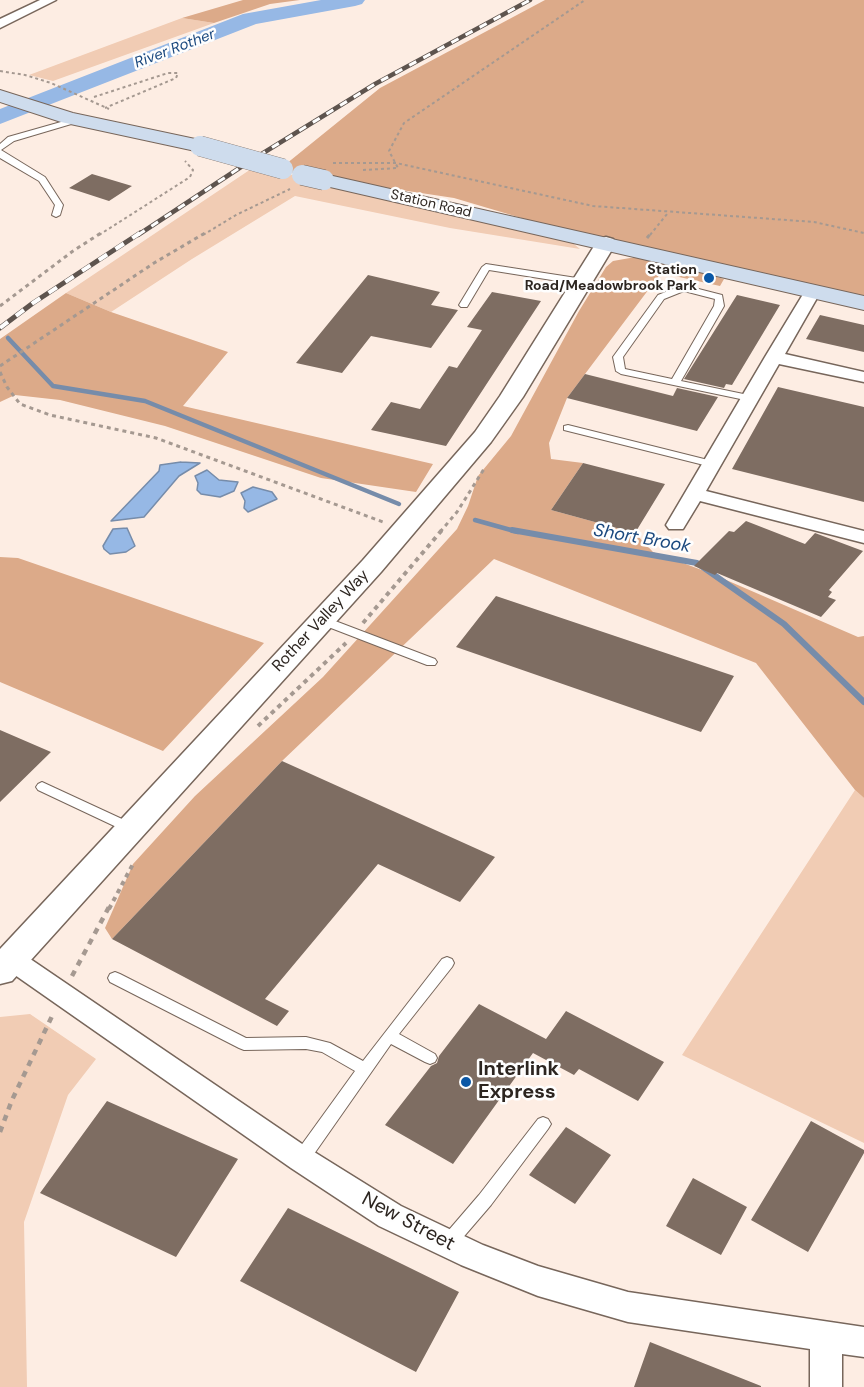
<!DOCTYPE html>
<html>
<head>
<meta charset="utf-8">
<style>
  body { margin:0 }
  canvas { display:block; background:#fdede3 }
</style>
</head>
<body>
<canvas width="864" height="1387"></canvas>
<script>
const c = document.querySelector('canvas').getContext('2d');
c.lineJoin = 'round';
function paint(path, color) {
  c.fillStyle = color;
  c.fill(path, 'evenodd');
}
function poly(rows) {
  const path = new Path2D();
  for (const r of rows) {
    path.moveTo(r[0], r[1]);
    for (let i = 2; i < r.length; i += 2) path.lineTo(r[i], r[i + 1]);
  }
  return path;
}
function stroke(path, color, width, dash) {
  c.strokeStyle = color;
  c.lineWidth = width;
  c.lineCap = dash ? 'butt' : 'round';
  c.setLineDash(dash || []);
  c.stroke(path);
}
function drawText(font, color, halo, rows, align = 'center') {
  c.font = font + ' "DM Sans",sans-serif';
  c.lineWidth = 5;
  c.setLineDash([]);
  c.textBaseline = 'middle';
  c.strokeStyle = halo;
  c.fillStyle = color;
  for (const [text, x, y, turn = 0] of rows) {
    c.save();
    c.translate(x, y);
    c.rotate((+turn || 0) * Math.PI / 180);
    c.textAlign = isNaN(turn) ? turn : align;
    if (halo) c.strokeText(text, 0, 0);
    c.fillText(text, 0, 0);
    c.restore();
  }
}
const green = poly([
  [182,18,214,23,53,81,29,75],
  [257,165,313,181,569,240,580,249,450,228,295,196,192,259,111,312,66,293],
  [855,790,864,798,864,1143,682,1055],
  [30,1014,96,1059,68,1095,24,1222,27,1387,0,1387,0,1017]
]);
const forest = poly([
  [243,0,300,0,270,4,214,23,182,18],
  [545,0,864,0,864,303,606,243,454,198,302,175,257,165,286,164,380,88],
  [630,258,646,258,724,279,720,286,661,273,585,374,567,398,549,443,551,459,583,463,551,510,635,533,653,552,710,573,858,637,864,636,864,798,855,790,756,663,494,559,282,761,112,939,105,928,133,864,195,796,323,677,457,529,468,506,478,476,511,436,579,311,606,267,613,261],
  [66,293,111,312,228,352,183,406,433,464,416,492,321,478,165,426,60,400,15,395,0,402,0,339],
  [0,557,18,558,264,643,163,751,0,682]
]);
const water = poly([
  [181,462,200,463,179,476,144,517,111,521,159,471,160,465,181,462],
  [207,470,219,480,238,482,234,491,220,497,201,494,197,490,198,483,195,476,207,470],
  [253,487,272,492,277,499,248,512,244,508,245,501,241,493,253,487],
  [127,528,135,546,126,552,110,554,104,549,103,546,113,529,127,528]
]);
const streamFar1 = poly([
  [8,338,53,386,145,401,399,504],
  [475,520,518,532]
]);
const stream = poly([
  [512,530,697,563,784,624,864,702]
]);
const river = poly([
  [321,0,365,0,362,4,355,6,256,24,0,124,0,109,243,14,321,0]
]);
const building = poly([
  [92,174,132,186,109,201,69,188],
  [368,275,440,292,431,305,458,310,431,348,371,336,342,373,296,363],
  [492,292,541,301,446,446,371,430,391,402,420,409,449,366,457,368,482,330,467,327],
  [737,295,780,305,732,385,726,384,724,388,684,379],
  [820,315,864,325,864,352,806,339],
  [585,374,673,396,677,388,718,397,697,431,567,398],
  [778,387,864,407,864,502,732,469],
  [583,463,665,484,635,533,551,510],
  [746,521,805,544,815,533,863,551,829,590,832,592,828,597,836,600,821,617,717,573,715,575,694,566,729,531,734,532],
  [496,596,734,676,701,732,456,647],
  [0,730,51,752,0,802],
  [282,761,495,857,460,902,378,864,265,999,289,1011,277,1026,112,939],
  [479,1004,546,1039,566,1011,664,1062,638,1101,579,1069,574,1075,533,1053,453,1164,385,1125,431,1066,437,1063,439,1056],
  [107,1101,238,1159,176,1257,40,1193],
  [811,1121,864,1150,864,1153,808,1252,751,1220],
  [566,1127,611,1155,575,1204,529,1175],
  [693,1178,747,1207,721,1255,666,1226],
  [288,1208,459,1292,416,1372,240,1281],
  [650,1342,761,1386,761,1387,634,1387]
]);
const pathFar3 = poly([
  [0,71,25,75,51,83,109,109],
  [94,97,168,73,178,73,176,78,105,108],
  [333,163,396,163,593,206,814,222,864,233],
  [363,170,398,168,389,151,404,123,585,0],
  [99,235,190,177,193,170,185,161],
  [203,235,236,215,290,189],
  [650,235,667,214]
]);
const pathFar2 = poly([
  [647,238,651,233],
  [0,306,73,251,101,233],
  [0,366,154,263,205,233],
  [0,372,7,387,20,404,50,415,156,438,383,522],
  [440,532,457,512,484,469]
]);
const pathFar1 = poly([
  [363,623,442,530],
  [258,726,346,643],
  [109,909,133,864]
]);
const path = poly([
  [72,976,109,907],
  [0,1132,12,1100,54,1012]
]);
const service = poly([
  [75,118,78,118,78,122,14,141,1,150,45,177,63,205,60,215,56,217,52,215,55,205,39,181,0,158,0,144,8,137,75,118],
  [486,264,583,279,587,282,583,285,489,270,467,307,461,307,459,305,482,267,486,264],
  [683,285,722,295,724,306,681,381,753,396,753,400,750,401,621,374,616,371,613,357,658,295,683,285],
  [684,291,715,299,714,306,672,379,625,369,623,357,664,299,684,291],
  [568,425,716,462,717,464,712,467,564,430,564,426,568,425],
  [322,616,435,659,437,662,435,665,427,665,318,623,316,620,318,617,322,616],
  [42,782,135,825,137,828,135,831,130,833,125,831,38,790,36,787,38,784,42,782],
  [447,957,452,959,454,963,452,967,399,1034,435,1054,437,1058,435,1062,430,1064,425,1062,391,1044,307,1164,301,1166,295,1164,293,1159,295,1154,355,1071,322,1052,306,1049,244,1050,239,1048,110,982,108,978,110,974,115,972,120,974,246,1038,306,1037,330,1043,363,1061,442,959,447,957],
  [543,1117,548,1119,551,1124,548,1129,491,1205,454,1248,448,1250,442,1248,440,1243,442,1238,479,1195,538,1119,543,1117]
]);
const minor = poly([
  [40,0,56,0,0,28,0,19,40,0],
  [813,286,821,291,785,354,864,372,864,382,779,364,706,491,864,531,864,543,700,501,683,529,669,529,666,525,765,357,805,291,813,286],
  [11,948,20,952,311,1150,401,1206,483,1245,538,1266,628,1292,864,1327,864,1357,842,1354,842,1387,810,1387,810,1349,628,1322,538,1296,461,1265,379,1226,291,1168,2,966,2,952,11,948]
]);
const tertiary = poly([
  [606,237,613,239,616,243,523,397,491,442,381,572,12,981,0,984,0,949,363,560,475,432,500,396,596,243,599,239,606,237]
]);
const secondary = poly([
  [0,90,73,113,200,140,207,142,210,146,207,150,200,152,61,122,0,102,0,90],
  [324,174,864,296,864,310,317,184,313,180,317,176,324,174]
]);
const railFar1 = poly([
  [138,235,247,163,375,84,530,0]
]);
const rail = poly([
  [0,328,33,303,140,233]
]);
const secondaryBridge = poly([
  [200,146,283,169],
  [302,175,324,180]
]);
const markers = [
  [709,278,6,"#0a57a6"],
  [466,1082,6,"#0a57a6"]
];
const farStreetnames = [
  ["Station Road",431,204,13]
];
const farPoinames = [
  ["Station",697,270],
  ["Road/Meadowbrook Park",697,286]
];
const farWaternames = [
  ["River Rother",175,49,-21]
];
const streetNames = [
  ["Rother Valley Way",321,621,-47]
];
const waterNames = [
  ["Short Brook",642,539,10]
];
const nearPoinames = [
  ["Interlink",478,1070],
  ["Express",478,1093]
];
const nearStreetnames = [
  ["New Street",408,1222,28]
];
paint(green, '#f1ccb4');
paint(forest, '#dcaa89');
paint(water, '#96b8e5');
stroke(water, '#768caa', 1.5);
stroke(streamFar1, '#768caa', 4.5);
stroke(stream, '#768caa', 6);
paint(river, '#96b8e5');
paint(building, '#7e6d62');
stroke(service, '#77665b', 2);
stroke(minor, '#77665b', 3);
stroke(tertiary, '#77665b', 3);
stroke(secondary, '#77665b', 2);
stroke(pathFar3, '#a59991', 2, [3, 3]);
stroke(pathFar2, '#a59991', 3, [4, 4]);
stroke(pathFar1, '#a59991', 4, [4.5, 4.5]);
stroke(path, '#a59991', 4.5, [6, 6]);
paint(service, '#fff');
paint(minor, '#fff');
paint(tertiary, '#fff');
paint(secondary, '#cedced');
stroke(railFar1, '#5e544e', 4.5);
stroke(rail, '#5e544e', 5);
stroke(railFar1, '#fefefe', 3, [8]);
stroke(rail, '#fefefe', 4, [10]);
stroke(secondaryBridge, '#77665b', 21, []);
stroke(secondaryBridge, '#cedced', 20);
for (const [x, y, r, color] of markers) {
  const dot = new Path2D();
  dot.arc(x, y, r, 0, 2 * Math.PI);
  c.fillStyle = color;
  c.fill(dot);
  stroke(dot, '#fefefe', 2);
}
drawText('14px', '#2c2520', '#fefefe', farStreetnames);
drawText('bold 14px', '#2c2520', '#fefefe', farPoinames, 'right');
drawText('italic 15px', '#1a487e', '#fefefe', farWaternames);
drawText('16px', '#2c2520', '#fefefe', streetNames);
drawText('italic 18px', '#1a487e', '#fefefe', waterNames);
drawText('bold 20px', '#2c2520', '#fefefe', nearPoinames, 'left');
drawText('20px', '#2c2520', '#fefefe', nearStreetnames);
</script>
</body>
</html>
